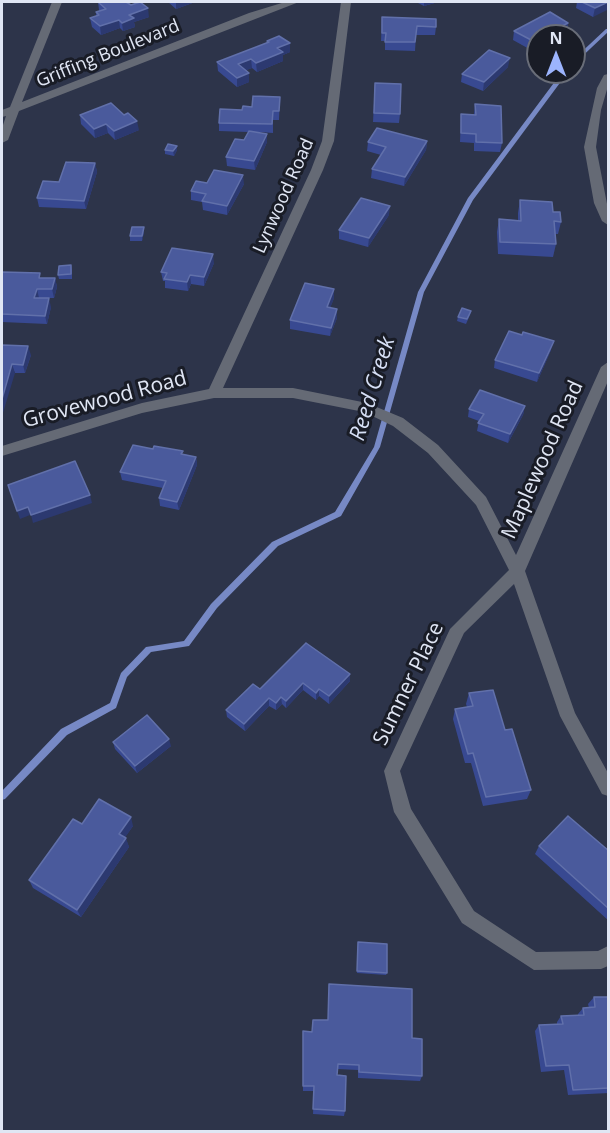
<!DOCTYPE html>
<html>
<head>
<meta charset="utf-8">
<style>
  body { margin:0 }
  #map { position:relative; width:610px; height:1133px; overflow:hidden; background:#2d344a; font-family:"Open Sans",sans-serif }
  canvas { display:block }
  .frame { position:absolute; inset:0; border:3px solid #e0e6f4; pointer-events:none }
  .north { position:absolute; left:526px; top:24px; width:60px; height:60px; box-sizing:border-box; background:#191c26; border:2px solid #696d78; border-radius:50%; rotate:0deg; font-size:16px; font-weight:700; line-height:24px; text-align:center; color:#e0e6f4 }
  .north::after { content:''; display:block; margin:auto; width:21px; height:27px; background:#9cb4fd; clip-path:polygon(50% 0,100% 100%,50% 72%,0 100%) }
</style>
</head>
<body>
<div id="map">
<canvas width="610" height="1133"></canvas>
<div class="frame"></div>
<div class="north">N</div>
</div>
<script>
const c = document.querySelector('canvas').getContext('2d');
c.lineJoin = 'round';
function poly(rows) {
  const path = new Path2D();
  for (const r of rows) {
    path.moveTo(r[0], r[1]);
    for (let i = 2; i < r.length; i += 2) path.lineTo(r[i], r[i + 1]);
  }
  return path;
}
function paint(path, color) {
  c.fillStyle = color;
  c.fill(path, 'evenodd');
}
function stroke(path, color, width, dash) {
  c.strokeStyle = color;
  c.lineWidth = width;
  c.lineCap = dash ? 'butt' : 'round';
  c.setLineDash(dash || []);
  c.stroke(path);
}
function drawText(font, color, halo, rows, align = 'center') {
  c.font = font + ' "Open Sans",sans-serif';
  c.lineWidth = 6;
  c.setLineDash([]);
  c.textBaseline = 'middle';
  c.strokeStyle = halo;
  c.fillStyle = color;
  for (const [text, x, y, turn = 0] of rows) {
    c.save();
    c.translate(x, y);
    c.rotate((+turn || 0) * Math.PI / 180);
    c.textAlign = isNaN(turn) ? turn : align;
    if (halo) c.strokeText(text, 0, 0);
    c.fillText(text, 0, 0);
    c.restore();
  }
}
const stream = poly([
  [606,29,608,29,608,32,574,64,574,59,606,29],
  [562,72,568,72,473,200,424,292,380,447,341,516,278,546,217,608,189,646,151,652,127,677,116,708,67,735,5,799,2,800,2,791,61,729,110,703,121,673,146,647,184,641,211,604,272,542,335,512,374,447,418,292,468,198,562,72]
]);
const minor = poly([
  [52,2,62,2,22,102,249,13,285,2,299,2,19,111,8,140,2,143,2,128,6,116,2,117,2,110,10,107,52,2],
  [341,2,351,2,334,141,323,170,223,388,293,388,367,403,403,418,438,445,486,497,516,555,601,367,608,362,608,381,525,571,575,713,608,773,608,796,602,794,560,716,514,584,464,633,400,771,411,809,474,911,536,952,598,951,608,946,608,966,601,969,534,970,462,923,394,812,384,771,450,629,509,570,476,505,428,453,393,426,364,412,293,398,214,398,142,413,2,456,2,446,142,403,209,389,311,170,322,141,341,2],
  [608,74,608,86,601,110,596,147,608,209,608,225,602,221,594,203,584,147,597,88,604,75,608,74]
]);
const wall = poly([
  [98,2,131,5,149,17,134,22,135,27,123,31,120,28,101,35,92,27,90,18,96,16,96,12,100,11,99,10],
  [168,2,195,2,176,9],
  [416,2,438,2,424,6],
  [577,2,609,2,593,17,576,8],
  [382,17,436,27,435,35,416,35,415,51,385,50,385,41,381,41],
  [568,23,567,31,531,50,513,40,514,31],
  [267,41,290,52,283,55,283,61,257,72,252,68,246,70,249,73,249,82,237,87,218,71,217,62,267,43],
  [508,67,483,91,461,82,462,74],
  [375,83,400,114,399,123,373,122],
  [280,97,279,120,273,120,273,133,259,132,267,142,255,170,227,166,226,157,244,140,248,132,219,131,219,123,242,110],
  [475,104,502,143,500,152,474,151,474,143,460,142,461,114,474,114],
  [80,115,139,130,115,140,108,133,95,138,81,124],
  [427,141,426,150,404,186,371,178,372,169,381,155,367,151,368,142],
  [177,146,177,150,174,156,165,154,165,150],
  [95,163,97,172,86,209,39,207,37,198,59,182],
  [207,183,244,184,227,215,203,210,202,202,191,200,191,191],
  [520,200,553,212,561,222,558,234,555,234,556,244,553,257,498,254,497,232,499,219,518,220,518,213],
  [389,215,368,247,339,239,339,230],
  [144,227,144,232,142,241,130,241,130,236],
  [214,263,204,286,191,284,188,291,165,288,165,281,163,281,161,272],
  [71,265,72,270,72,279,59,279,58,275],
  [2,272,41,278,55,278,57,287,54,298,39,298,51,307,47,324,2,322],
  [334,298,330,308,337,309,337,318,330,336,290,329,290,320],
  [471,311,470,315,466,324,457,321,458,317],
  [2,345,31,355,25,373,15,373],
  [551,350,537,382,494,368,495,360],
  [525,406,523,415,508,443,477,431,479,421,468,417,469,409],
  [183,454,196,457,197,465,179,510,160,506,159,498,163,488,122,480,120,472],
  [306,643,350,681,329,704,319,696,316,700,303,690,286,708,282,704,276,710,269,706,245,731,227,717,226,710,260,689],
  [469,693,505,730,531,790,527,799,483,806,471,763,465,763,453,719,455,709,467,707,466,704],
  [113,742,171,746,137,773,115,749],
  [82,824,133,826,125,837,129,847,81,917,33,888,29,880],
  [539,846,609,851,609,921,535,854],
  [358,942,387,973,386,975,357,973],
  [594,997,609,997,609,1093,568,1095,564,1070,541,1072,535,1031,539,1025,557,1024,557,1022,561,1016,578,1016,578,1014,583,1008,589,1008,588,1004],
  [303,1031,412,1038,422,1076,420,1081,358,1078,358,1070,337,1069,337,1075,345,1111,344,1116,313,1114,314,1091,303,1091]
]);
const shadedWall = poly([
  [176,2,195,2,176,9],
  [424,2,438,2,424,6],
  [608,2,609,9,593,17,595,8],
  [148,8,149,17,134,22,135,27,123,31,122,23,129,15],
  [119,20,120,28,101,35,100,26],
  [568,23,567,31,558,36,543,36],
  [538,39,538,47,531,50,533,41],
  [290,43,290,52,283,55,283,61,257,72,256,63,277,48],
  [510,58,508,67,483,91,484,82],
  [251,59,252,68,239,73,238,64],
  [249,73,249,82,237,87,237,78],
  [137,121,139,130,115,140,114,131],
  [106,124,108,133,95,138,94,129],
  [267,134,267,142,255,170,254,161],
  [427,141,426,150,404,186,405,177],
  [177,146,177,150,174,156,173,151],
  [95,163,97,172,86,209,84,201],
  [243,175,244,184,227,215,227,206],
  [390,206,389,215,368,247,369,238],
  [144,227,144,232,142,241,142,236],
  [213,254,214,263,204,286,204,277],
  [190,275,191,284,188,291,187,282],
  [55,278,57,287,54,298,52,289],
  [37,289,39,298,34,298],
  [334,289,334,298,327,316,327,307],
  [49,298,51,307,47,324,45,316],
  [337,309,337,318,330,336,331,328],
  [554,341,551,350,537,382,539,373],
  [28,346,31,355,25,373,23,365],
  [12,364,15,373,2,416,2,399],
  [525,406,523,415,508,443,510,434],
  [196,457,197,465,179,510,177,502],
  [90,495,92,503,33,523,31,515],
  [28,507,30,515,20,519,17,511],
  [350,674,350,681,329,704,329,696],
  [303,683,303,690,286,708,286,701],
  [319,689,319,696,316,700,316,693],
  [281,697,282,704,276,710,276,703],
  [269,698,269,706,245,731,244,724],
  [169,739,171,746,137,773,135,766],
  [131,817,133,826,122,842,119,834],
  [126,838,129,847,81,917,77,910]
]);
const building = poly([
  [98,2,126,2,131,5,140,2,148,8,129,15,134,18,122,23,119,20,100,26,90,18,99,15,96,12,106,9,98,2],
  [582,2,608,2,595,8,582,2],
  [550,12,568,23,543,36,538,36,538,39,533,41,514,31,550,12],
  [382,17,436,19,436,27,417,26,415,42,385,42,386,33,382,33,382,17],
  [279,36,290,43,277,48,283,52,256,63,251,59,238,64,249,73,237,78,217,62,269,42,267,41,279,36],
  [489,50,510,58,484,82,462,74,489,50],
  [375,83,401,84,400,114,374,113,375,83],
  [253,96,280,97,279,111,273,111,272,124,219,123,220,109,242,110,243,106,252,107,253,96],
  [111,103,124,115,128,113,137,121,114,131,106,124,94,129,80,115,111,103],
  [475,104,501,106,502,143,476,142,476,134,461,133,461,114,476,115,475,104],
  [377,128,427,141,405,177,372,169,386,147,368,142,377,128],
  [249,131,267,134,254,161,226,157,235,139,244,140,249,131],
  [168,144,177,146,173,151,165,150,168,144],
  [66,162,95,163,84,201,37,198,43,181,59,182,66,162],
  [214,170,243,175,227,206,202,201,206,194,191,191,196,181,207,183,214,170],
  [361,198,390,206,369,238,339,230,361,198],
  [520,200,552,202,553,212,560,212,561,222,554,221,556,244,500,242,499,219,521,221,520,200],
  [132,227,144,227,142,236,130,236,132,227],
  [172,248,213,254,204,277,190,275,187,282,164,279,167,273,161,272,172,248],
  [71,265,71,274,58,275,59,266,71,265],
  [2,272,40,273,39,278,55,278,52,289,37,289,34,298,49,298,45,316,2,314,2,272],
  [305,283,334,289,327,307,337,309,331,328,290,320,305,283],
  [462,308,471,311,467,319,458,317,462,308],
  [509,331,522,335,523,332,554,341,539,373,495,360,509,331],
  [2,345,28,346,23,365,12,364,2,399,2,345],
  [480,390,525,406,510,434,478,423,484,414,469,409,480,390],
  [133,445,153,449,154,446,183,451,181,454,196,457,177,502,159,498,166,481,120,472,133,445],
  [75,461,90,495,31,515,28,507,17,511,8,485,75,461],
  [306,643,350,674,329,696,319,689,316,693,303,683,286,701,281,697,276,703,269,698,244,724,226,710,253,684,260,689,306,643],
  [493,690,505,730,512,729,531,790,486,797,473,753,468,754,455,709,473,706,469,693,493,690],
  [147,715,169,739,135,766,113,742,147,715],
  [99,799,131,817,119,834,126,838,77,910,29,880,73,819,82,824,99,799],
  [568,816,609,851,609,909,539,846,568,816],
  [358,942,387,944,387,973,357,971,358,942],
  [329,984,412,989,412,1038,422,1039,422,1076,359,1072,359,1065,338,1064,337,1075,346,1076,345,1111,313,1109,314,1086,303,1086,303,1031,312,1032,313,1020,328,1020,329,984],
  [594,997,609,997,609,1088,573,1090,569,1065,546,1066,539,1025,563,1024,561,1016,584,1015,583,1008,595,1007,594,997]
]);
const farStreetnames = [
  ["Griffing Boulevard",108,54,-22],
  ["Lynwood Road",284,196,-66]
];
const streetNames = [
  ["Grovewood Road",105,400,-15],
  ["Maplewood Road",543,460,-66],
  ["Sumner Place",409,684,-64]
];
const waterNames = [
  ["Reed Creek",373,389,-73]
];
paint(stream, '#7789c5');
paint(minor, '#656a75');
paint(wall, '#384991');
paint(shadedWall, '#2c3970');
paint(building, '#4a5a9c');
stroke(building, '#6170aa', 1.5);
drawText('18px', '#e0e6f4', '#191c26', farStreetnames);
drawText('21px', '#e0e6f4', '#191c26', streetNames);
drawText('italic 22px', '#d6dff5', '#191c26', waterNames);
</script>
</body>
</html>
